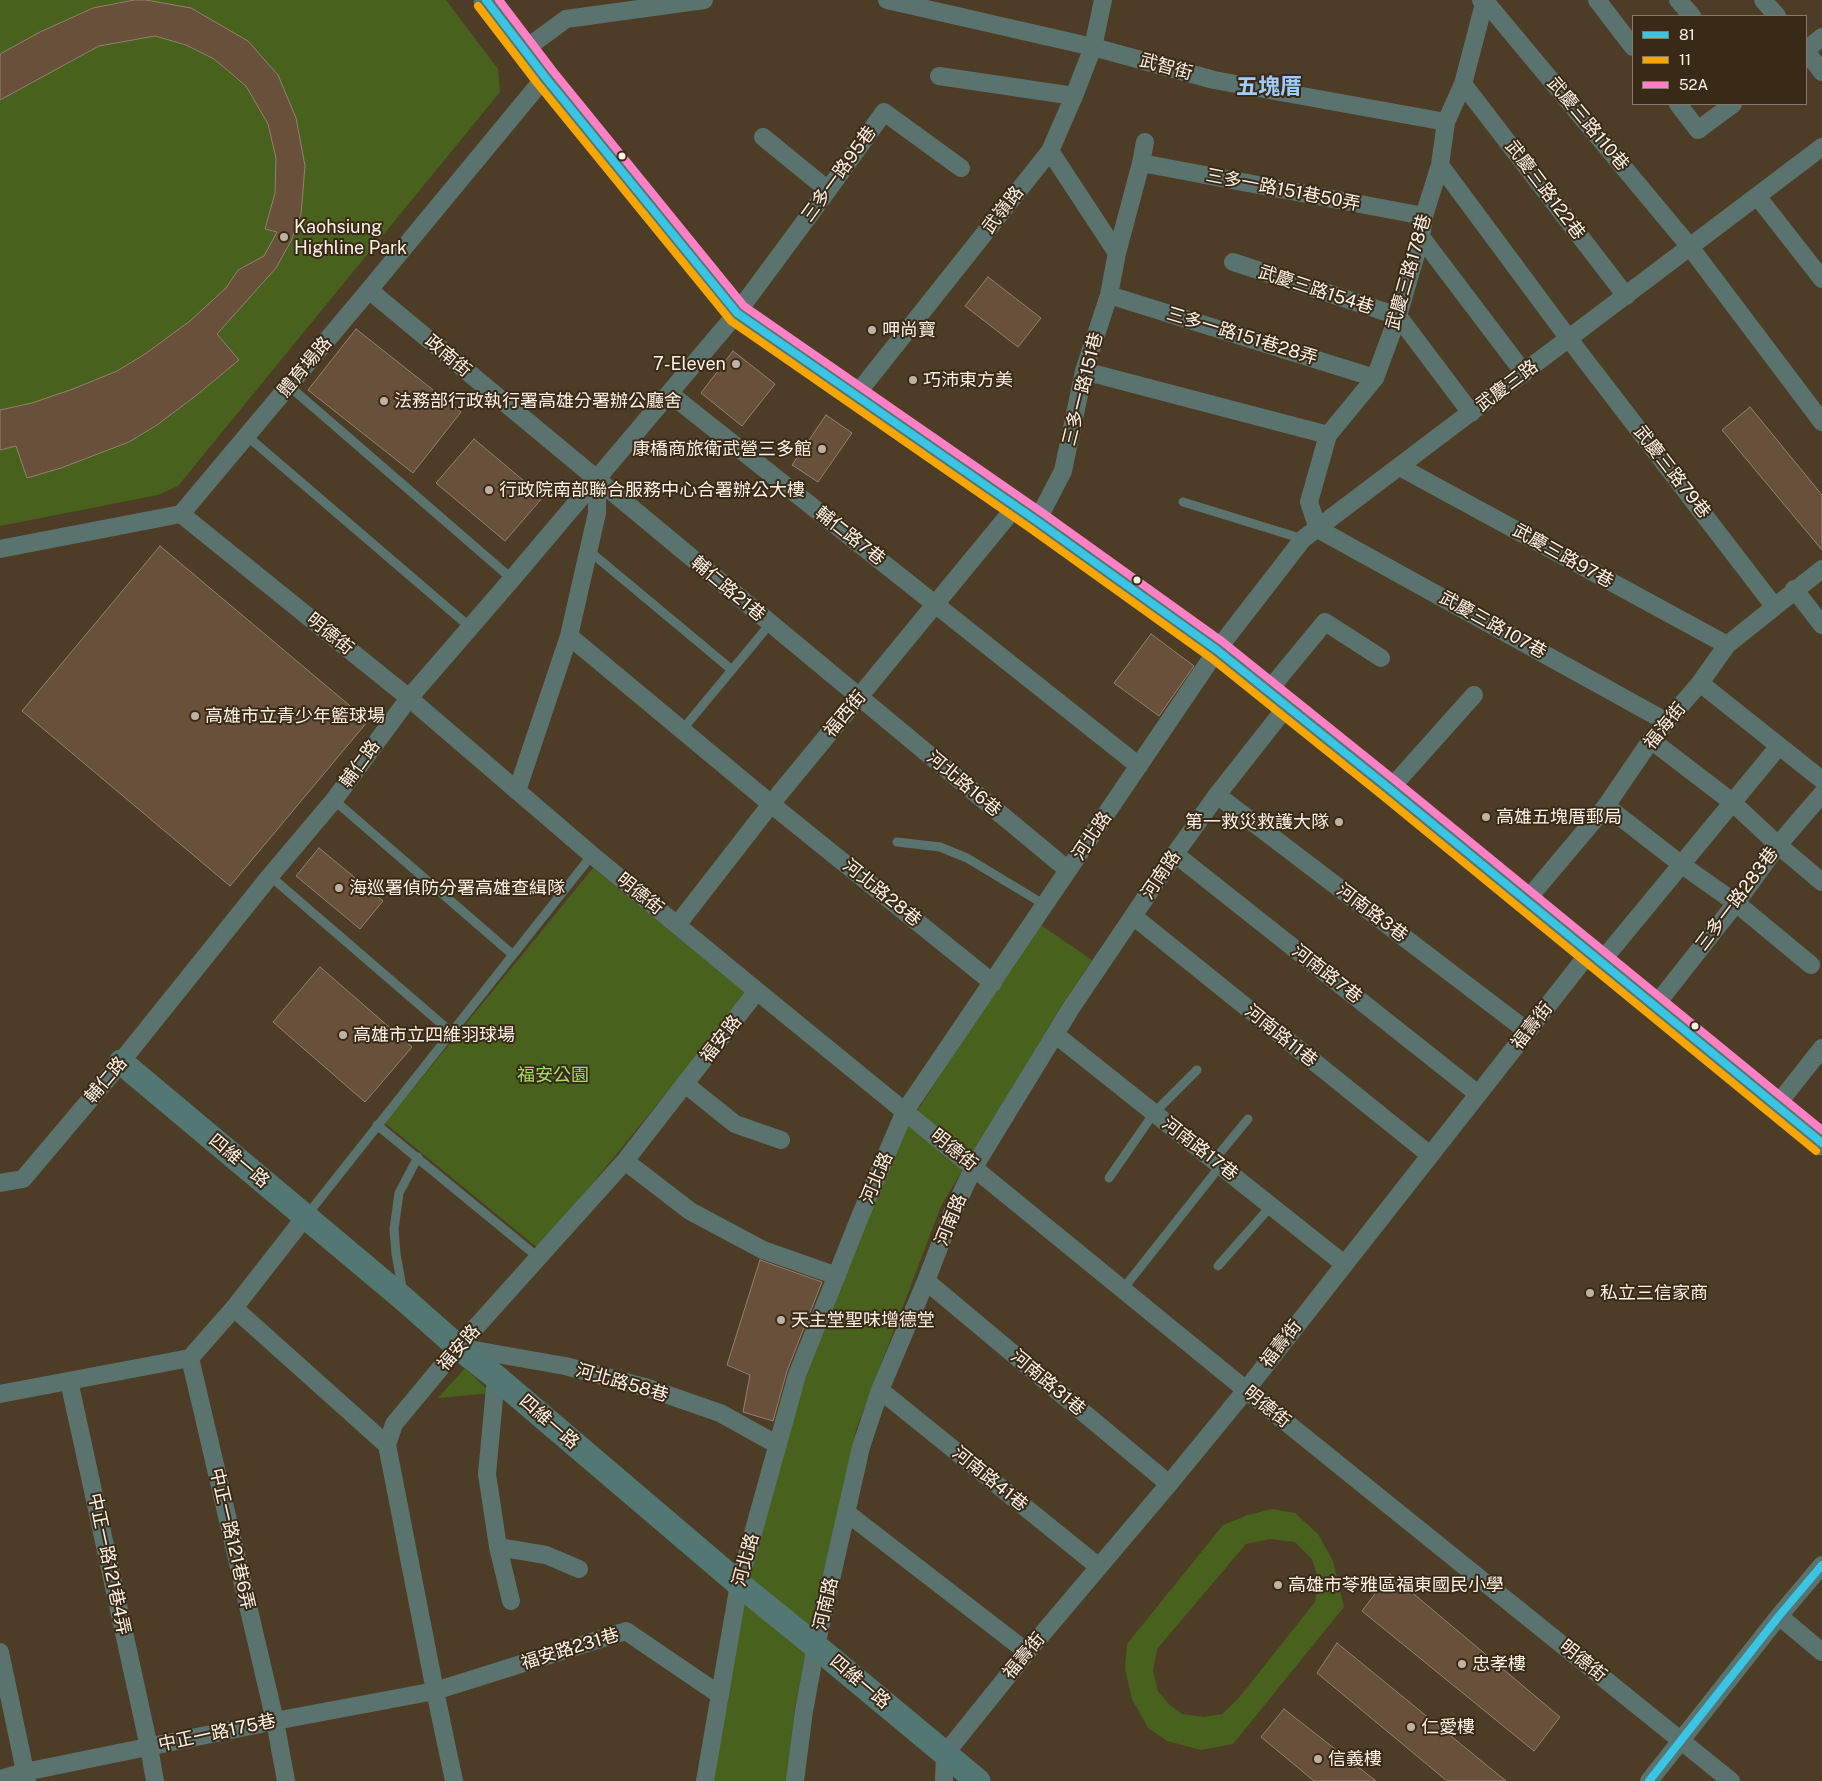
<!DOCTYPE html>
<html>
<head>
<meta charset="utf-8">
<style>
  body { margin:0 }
  #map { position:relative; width:1822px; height:1781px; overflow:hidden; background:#4e3d26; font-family:"Public Sans",sans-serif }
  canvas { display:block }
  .legend { position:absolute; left:1632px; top:15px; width:175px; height:90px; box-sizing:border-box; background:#392a18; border:1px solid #877a6a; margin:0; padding:6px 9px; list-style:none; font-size:15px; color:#fdf1e4 }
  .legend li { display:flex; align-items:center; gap:10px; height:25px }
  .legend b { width:25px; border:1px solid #877a6a }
</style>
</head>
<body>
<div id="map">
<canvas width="1822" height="1781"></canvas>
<ul class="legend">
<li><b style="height:6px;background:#3ac5e4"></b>81</li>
<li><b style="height:6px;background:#f7a600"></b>11</li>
<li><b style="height:6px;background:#ff80c5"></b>52A</li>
</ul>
</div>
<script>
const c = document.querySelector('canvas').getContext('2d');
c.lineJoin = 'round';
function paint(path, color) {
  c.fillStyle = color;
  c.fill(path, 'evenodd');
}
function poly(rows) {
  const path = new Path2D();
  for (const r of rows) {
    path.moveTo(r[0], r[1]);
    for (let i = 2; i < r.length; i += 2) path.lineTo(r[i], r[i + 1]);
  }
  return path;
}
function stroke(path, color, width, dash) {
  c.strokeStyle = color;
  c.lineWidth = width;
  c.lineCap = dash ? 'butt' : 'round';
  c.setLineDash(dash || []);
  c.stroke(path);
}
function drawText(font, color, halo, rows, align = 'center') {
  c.font = font + ' "Public Sans","Noto Sans TC",sans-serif';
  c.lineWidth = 4;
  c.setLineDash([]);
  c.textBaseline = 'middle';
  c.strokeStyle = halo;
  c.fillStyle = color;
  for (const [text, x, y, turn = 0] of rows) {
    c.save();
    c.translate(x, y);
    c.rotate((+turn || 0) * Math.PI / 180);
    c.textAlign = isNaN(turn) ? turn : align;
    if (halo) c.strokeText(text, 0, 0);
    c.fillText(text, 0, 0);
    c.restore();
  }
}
const green = poly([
  [0,0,446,0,498,69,500,92,178,486,158,495,0,526],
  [593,868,747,994,539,1249,385,1123],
  [1038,923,1092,960,1060,1008,941,1206,856,1430,795,1708,787,1781,712,1781,744,1599,804,1380,866,1220,910,1122],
  [465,1368,491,1393,438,1398],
  [1272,1509,1295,1513,1318,1534,1333,1561,1344,1607,1233,1744,1201,1750,1167,1741,1148,1728,1132,1699,1125,1669,1127,1644,1223,1525,1248,1515],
  [1270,1539,1295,1542,1312,1559,1318,1579,1315,1602,1238,1699,1222,1714,1204,1717,1182,1714,1169,1704,1158,1691,1153,1671,1157,1649,1246,1544]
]);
const building = poly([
  [134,0,146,0,191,8,248,41,278,75,296,118,305,166,301,214,291,241,276,268,217,334,239,360,198,394,157,425,129,442,61,468,27,478,16,446,0,450,0,410,32,403,73,389,117,371,145,354,190,321,226,288,238,270,264,256,277,232,265,229,275,193,276,158,268,124,246,86,214,59,186,45,155,36,99,46,0,100,0,54,40,32,93,8,134,0],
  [988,277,1041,318,1018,347,965,306,988,277],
  [356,329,461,412,413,473,308,390,356,329],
  [733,351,775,384,742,426,701,393,733,351],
  [1750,407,1822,495,1822,550,1722,430,1750,407],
  [826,415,852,433,818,482,792,465,826,415],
  [474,439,543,497,505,541,436,483,474,439],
  [160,546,368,721,230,886,22,711,160,546],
  [1151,634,1194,666,1159,716,1114,683,1151,634],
  [319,848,383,901,360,929,296,876,319,848],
  [320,967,412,1047,365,1102,273,1022,320,967],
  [760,1260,822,1282,787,1371,773,1421,743,1412,750,1375,727,1365,760,1260],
  [1390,1574,1560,1717,1534,1751,1362,1611,1390,1574],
  [1337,1643,1506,1781,1447,1781,1317,1673,1337,1643],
  [1284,1709,1376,1781,1314,1781,1261,1737,1284,1709]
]);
const lane = poly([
  [289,386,512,579],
  [247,436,471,628],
  [1183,502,1303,539],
  [588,550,732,670],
  [682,730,770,624],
  [334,800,512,954],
  [897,842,940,847,967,858,1045,905],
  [270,876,451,1032],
  [377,1125,539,1258],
  [1214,1160,1248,1119],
  [1109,1178,1154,1113,1197,1070],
  [307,1215,592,855],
  [1218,1266,1271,1206],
  [1123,1289,1221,1165],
  [403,1292,396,1254,394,1229,399,1193,418,1157]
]);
const street = poly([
  [887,0,1093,47,1214,80,1446,122],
  [1481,0,1485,1,1690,247,1822,422],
  [1485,0,1463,84,1446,122,1440,165,1424,216,1421,237,1398,316,1375,378,1328,435,1309,502,1318,529,1667,722],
  [1597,0,1633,47],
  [1678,0,1692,16],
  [1763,0,1777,16],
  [524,50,566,19,704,0],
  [1806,50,1822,37],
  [1806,51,1822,72],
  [939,76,1074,96],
  [1463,84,1626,296],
  [1678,104,1698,130,1733,104],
  [763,137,828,190],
  [1050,151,1117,253],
  [1141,163,1424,216],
  [1440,165,1569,339,1774,606],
  [1757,196,1822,279],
  [1421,237,1524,373],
  [1233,262,1398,316,1471,413],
  [369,290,1068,870],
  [1109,295,1375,378],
  [1084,371,1328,435],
  [669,393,1139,766],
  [856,395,1050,151,1074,96,1093,47,1103,0],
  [1400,467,1727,645],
  [181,514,409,698,592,855,757,991,1246,1390,1731,1781],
  [1037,521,1063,471,1084,371,1109,295,1117,253,1141,163,1145,142],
  [0,549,181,514,369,290,545,77],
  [1794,589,1822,625],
  [569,636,771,804,993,983],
  [1700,683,1822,780],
  [1268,691,1325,622,1381,658],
  [1651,740,1732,802,1778,845,1822,882],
  [1390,789,1474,695],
  [517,791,569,636,597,513,597,480],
  [1217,795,1527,1031],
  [1606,806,1682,865,1736,903,1811,965],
  [1175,854,1478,1094],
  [1526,901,1606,806,1651,740,1700,683,1727,645,1822,569],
  [1133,916,1430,1155],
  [677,925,771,804,1016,506],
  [1601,962,1779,746],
  [1655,1006,1736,903,1778,845,1822,794],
  [1056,1035,1344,1264],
  [685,1084,735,1124,781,1140],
  [1777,1105,1822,1048],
  [625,1161,690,1211,763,1250,837,1276],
  [0,1183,23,1179,104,1083,270,876,334,800,409,698,512,579,737,313,828,190,884,112,961,168],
  [926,1281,1169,1484],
  [234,1308,387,1445],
  [463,1348,565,1366,648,1388,720,1413,778,1445],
  [190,1358,275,1721,286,1781],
  [496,1377,487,1474,498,1547,511,1601],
  [69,1381,149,1747,155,1781],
  [880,1390,1099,1567],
  [0,1394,190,1358,234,1308,305,1217],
  [847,1513,1027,1652],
  [498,1547,546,1555,579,1569],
  [1779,1616,1822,1652],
  [0,1652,27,1781],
  [0,1779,25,1772,275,1721,435,1691,626,1631,720,1695],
  [454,1781,435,1691,387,1445,394,1424,458,1347,625,1161,757,991],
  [705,1781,739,1584,797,1375,861,1214,905,1111,1217,650,1303,539,1822,147],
  [795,1781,804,1711,816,1646,861,1447,880,1390,926,1281,953,1211,974,1167,1071,1008,1175,854,1217,795,1287,706],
  [944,1781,945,1754,1027,1652,1169,1484,1246,1390,1589,953],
  [1649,1781,1779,1616,1822,1565]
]);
const secondary = poly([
  [486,0,545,77,737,313,1037,521,1217,650,1390,789,1574,941,1747,1080,1822,1143],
  [121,1062,405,1300,458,1347,496,1377,739,1584,824,1653,978,1781]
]);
const bus1 = poly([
  [486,0,545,77,737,313,1037,521,1217,650,1390,789,1822,1143],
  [1649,1781,1779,1616,1822,1565]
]);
const bus2 = poly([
  [478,6,537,83,731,321,1031,529,1211,658,1384,797,1816,1151]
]);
const bus3 = poly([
  [499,0,553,71,744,306,1043,513,1223,642,1396,781,1822,1130]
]);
const markers = [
  [622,156,4.5,"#fdf1e4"],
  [284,237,5,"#c0b2a2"],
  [872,330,5,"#c0b2a2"],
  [736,364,5,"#c0b2a2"],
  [913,380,5,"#c0b2a2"],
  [384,401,5,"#c0b2a2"],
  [822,449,5,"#c0b2a2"],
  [489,490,5,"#c0b2a2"],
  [1137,580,4.5,"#fdf1e4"],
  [195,716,5,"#c0b2a2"],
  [1486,817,5,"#c0b2a2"],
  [1339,822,5,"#c0b2a2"],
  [339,888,5,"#c0b2a2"],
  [1695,1026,4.5,"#fdf1e4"],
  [343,1035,5,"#c0b2a2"],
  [1590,1293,5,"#c0b2a2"],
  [781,1320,5,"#c0b2a2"],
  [1278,1585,5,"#c0b2a2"],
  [1462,1664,5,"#c0b2a2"],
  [1411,1727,5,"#c0b2a2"],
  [1318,1759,5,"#c0b2a2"]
];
const streetNames = [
  ["武智街",1166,67,15],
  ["武慶三路110巷",1588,124,50],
  ["三多一路95巷",839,174,-54],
  ["三多一路151巷50弄",1283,190,11],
  ["武慶三路122巷",1545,190,53],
  ["武嶺路",1003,210,-52],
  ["武慶三路178巷",1409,272,-74],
  ["武慶三路154巷",1316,290,18],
  ["三多一路151巷28弄",1242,336,17],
  ["政南街",448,356,40],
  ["體育場路",305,367,-50],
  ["武慶三路",1507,386,-37],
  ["三多一路151巷",1083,389,-76],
  ["武慶三路79巷",1672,472,52],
  ["輔仁路7巷",850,536,38],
  ["武慶三路97巷",1563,556,29],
  ["輔仁路21巷",728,589,40],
  ["武慶三路107巷",1493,625,29],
  ["明德街",330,634,39],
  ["福西街",845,714,-50],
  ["福海街",1665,726,-51],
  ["輔仁路",360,764,-54],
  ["河北路16巷",964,784,40],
  ["河北路",1092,836,-56],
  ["河南路",1161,875,-56],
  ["河北路28巷",882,893,39],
  ["明德街",640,894,39],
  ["三多一路283巷",1737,899,-53],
  ["河南路3巷",1372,913,37],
  ["河南路7巷",1327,974,38],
  ["福壽街",1532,1026,-52],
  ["河南路11巷",1281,1036,39],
  ["福安路",721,1039,-52],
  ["輔仁路",106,1080,-50],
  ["河南路17巷",1200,1149,38],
  ["明德街",954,1150,39],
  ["四維一路",239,1161,40],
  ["河北路",877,1178,-67],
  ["河南路",951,1220,-68],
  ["福壽街",1281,1344,-52],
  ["福安路",459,1348,-49],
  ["河北路58巷",622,1383,16],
  ["河南路31巷",1048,1383,40],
  ["明德街",1267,1407,39],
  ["四維一路",549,1422,41],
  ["河南路41巷",990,1479,39],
  ["中正一路121巷6弄",232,1539,77],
  ["河北路",746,1560,-75],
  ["中正一路121巷4弄",109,1564,78],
  ["河南路",826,1604,-77],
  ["福安路231巷",570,1649,-17],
  ["福壽街",1024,1656,-50],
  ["明德街",1583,1661,39],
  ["四維一路",860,1682,40],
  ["中正一路175巷",217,1733,-12]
];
const poiNames = [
  ["Kaohsiung",294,227],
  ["Highline Park",294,248],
  ["呷尚寶",882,330],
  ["7-Eleven",726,364,"right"],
  ["巧沛東方美",923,380],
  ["法務部行政執行署高雄分署辦公廳舍",394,401],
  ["康橋商旅衛武營三多館",812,449,"right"],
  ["行政院南部聯合服務中心合署辦公大樓",499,490],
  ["高雄市立青少年籃球場",205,716],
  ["高雄五塊厝郵局",1496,817],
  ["第一救災救護大隊",1329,822,"right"],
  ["海巡署偵防分署高雄查緝隊",349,888],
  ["高雄市立四維羽球場",353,1035],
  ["私立三信家商",1600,1293],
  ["天主堂聖味增德堂",791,1320],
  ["高雄市苓雅區福東國民小學",1288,1585],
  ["忠孝樓",1472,1664],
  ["仁愛樓",1421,1727],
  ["信義樓",1328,1759]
];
const parkNames = [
  ["福安公園",553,1075]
];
const districtNames = [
  ["五塊厝",1269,87]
];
paint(green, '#48611c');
paint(building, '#68503b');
stroke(building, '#928171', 1);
stroke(lane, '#5b736e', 9);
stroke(street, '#5b736e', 18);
stroke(secondary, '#537772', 25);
stroke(bus1, '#3ac5e4', 8);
stroke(bus2, '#f7a600', 8);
stroke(bus3, '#ff80c5', 8);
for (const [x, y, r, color] of markers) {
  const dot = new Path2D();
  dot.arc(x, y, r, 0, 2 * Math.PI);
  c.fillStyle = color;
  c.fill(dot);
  stroke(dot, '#392a18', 2);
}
drawText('18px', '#fdf1e4', '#392a18', streetNames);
drawText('18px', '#fdf1e4', '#392a18', poiNames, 'left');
drawText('18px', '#a6dd66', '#392a18', parkNames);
drawText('bold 22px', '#9fccfa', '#392a18', districtNames);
</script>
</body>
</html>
